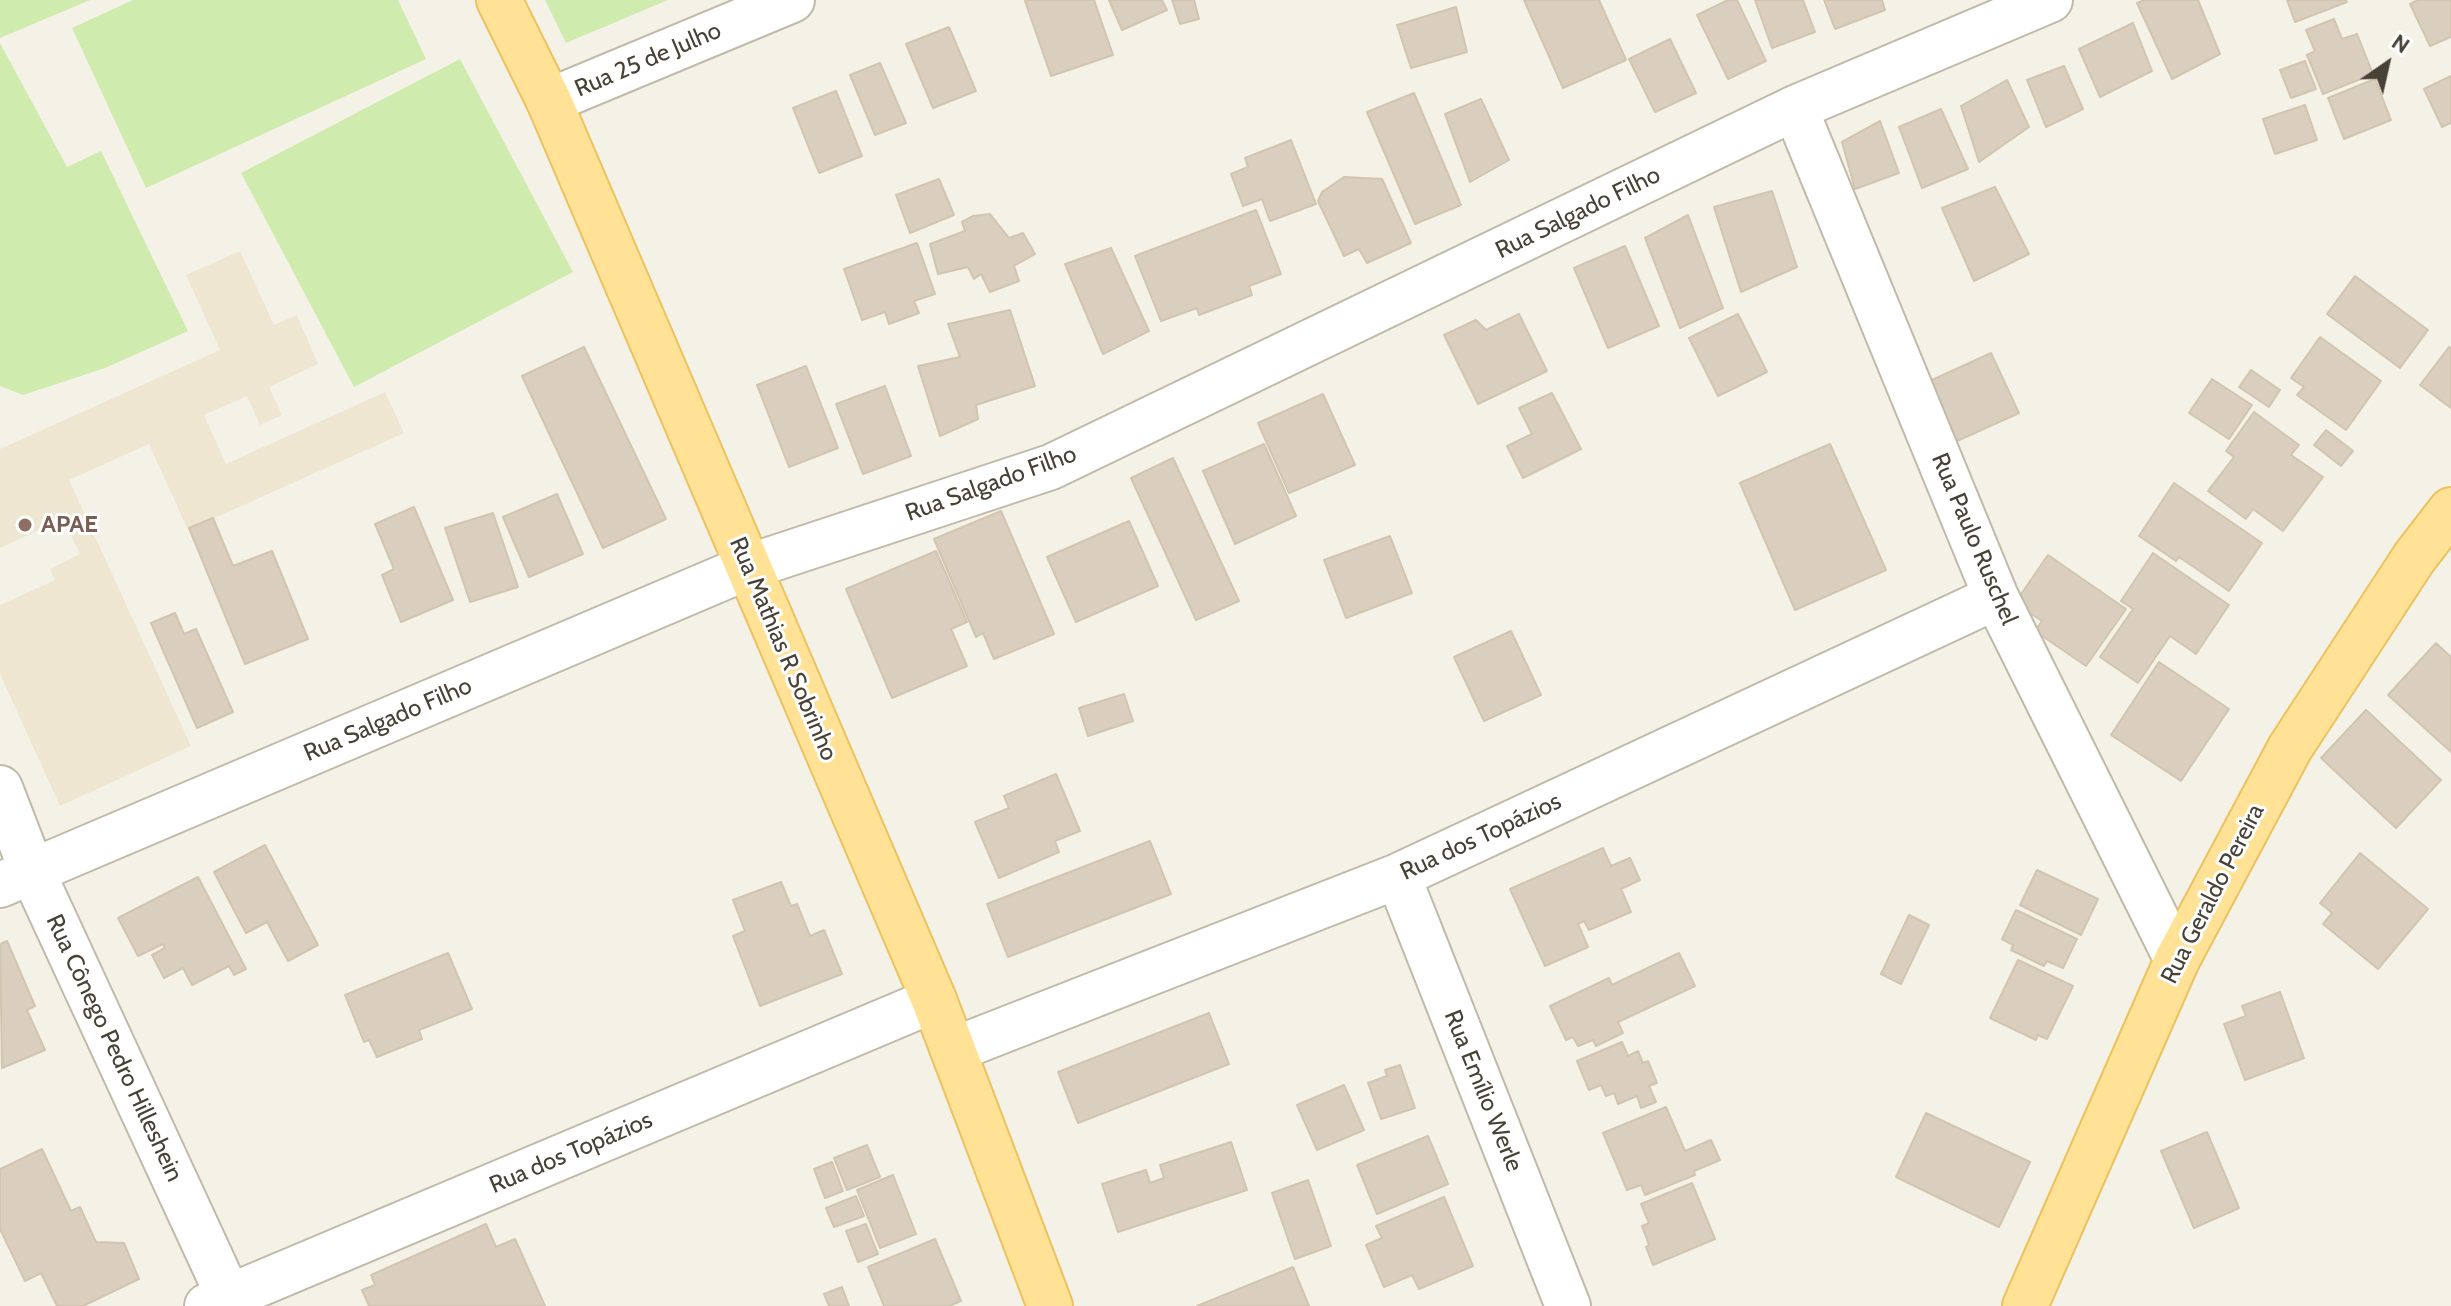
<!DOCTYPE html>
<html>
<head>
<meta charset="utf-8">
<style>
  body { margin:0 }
  #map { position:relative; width:2451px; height:1306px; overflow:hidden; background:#f4f1e7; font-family:Cabin,sans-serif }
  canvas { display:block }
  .north { position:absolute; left:2347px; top:24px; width:80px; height:80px; -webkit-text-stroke:6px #fff; paint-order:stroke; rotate:34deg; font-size:22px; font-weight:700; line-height:32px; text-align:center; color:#484136 }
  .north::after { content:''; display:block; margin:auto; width:28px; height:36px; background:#484136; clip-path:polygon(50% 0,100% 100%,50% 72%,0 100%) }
</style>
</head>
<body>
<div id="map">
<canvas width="2451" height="1306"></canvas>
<div class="north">N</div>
</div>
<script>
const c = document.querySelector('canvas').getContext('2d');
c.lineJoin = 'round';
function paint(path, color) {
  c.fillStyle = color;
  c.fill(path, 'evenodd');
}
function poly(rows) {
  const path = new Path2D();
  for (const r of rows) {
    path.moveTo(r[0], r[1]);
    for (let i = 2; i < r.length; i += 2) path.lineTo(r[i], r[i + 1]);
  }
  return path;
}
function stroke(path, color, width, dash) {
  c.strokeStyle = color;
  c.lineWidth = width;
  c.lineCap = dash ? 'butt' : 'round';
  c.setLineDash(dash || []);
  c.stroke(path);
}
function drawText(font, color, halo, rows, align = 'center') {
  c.font = font + ' Cabin,sans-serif';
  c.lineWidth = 6;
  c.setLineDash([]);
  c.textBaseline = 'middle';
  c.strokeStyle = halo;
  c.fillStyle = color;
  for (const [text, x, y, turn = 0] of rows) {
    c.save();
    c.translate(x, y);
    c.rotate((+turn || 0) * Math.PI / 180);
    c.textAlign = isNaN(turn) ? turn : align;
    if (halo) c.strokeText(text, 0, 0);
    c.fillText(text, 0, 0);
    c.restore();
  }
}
const education = poly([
  [240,251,274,325,297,315,318,364,269,387,282,415,260,425,247,396,204,415,226,464,385,392,404,433,188,530,149,444,69,480,191,746,60,806,0,674,0,605,55,580,50,569,80,554,63,519,0,548,0,449,220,350,186,275]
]);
const green = poly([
  [0,0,90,0,0,38],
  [133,0,398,0,426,59,146,188,72,28],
  [545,0,668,0,566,43],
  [0,43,67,167,101,151,188,331,105,368,23,395,0,386],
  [460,59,573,272,354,387,241,173]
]);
const building = poly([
  [1028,0,1094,0,1113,55,1051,76,1025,1,1028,0],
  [1109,0,1162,0,1167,10,1122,30,1109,0],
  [1172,0,1194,0,1199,19,1180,24,1172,0],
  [1524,0,1599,0,1626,60,1563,88,1524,0],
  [1728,0,1737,0,1766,61,1728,79,1697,15,1728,0],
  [1755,0,1803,0,1815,32,1772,48,1755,0],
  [1824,0,1882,0,1885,10,1835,29,1824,0],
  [2144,0,2198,0,2220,54,2172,79,2137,3,2144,0],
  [2287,0,2346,0,2347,2,2295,22,2287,0],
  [2418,0,2451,0,2451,37,2430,46,2410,4,2418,0],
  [1456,7,1467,52,1411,68,1397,25,1456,7],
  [2334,19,2342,39,2357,34,2373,74,2323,94,2307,55,2315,51,2306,30,2334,19],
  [2133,23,2152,71,2100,97,2079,49,2133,23],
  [949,27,976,91,933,108,906,44,949,27],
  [1670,39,1696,93,1655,112,1629,59,1670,39],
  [2305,61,2316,89,2291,98,2280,70,2305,61],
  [880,63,906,123,875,135,850,75,880,63],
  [2064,66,2083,109,2046,127,2027,80,2064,66],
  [2451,76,2451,123,2442,127,2424,89,2451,76],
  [2375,79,2391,120,2344,139,2328,98,2375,79],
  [2007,80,2029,127,1979,162,1961,106,2007,80],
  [836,91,862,156,819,173,793,108,836,91],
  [1414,93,1461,205,1415,224,1367,112,1414,93],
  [1481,99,1509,160,1470,182,1445,114,1481,99],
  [2305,105,2317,140,2275,154,2263,119,2305,105],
  [1941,109,1968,169,1922,188,1899,127,1941,109],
  [1880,121,1899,173,1855,189,1842,142,1880,121],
  [1291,140,1316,204,1270,221,1262,199,1243,206,1231,174,1248,167,1245,158,1291,140],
  [1344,177,1382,179,1411,243,1367,263,1359,249,1344,256,1318,201,1322,192,1344,177],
  [939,179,954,215,910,233,896,195,939,179],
  [1995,187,2029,254,1974,281,1942,208,1995,187],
  [1772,191,1797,267,1741,292,1714,207,1772,191],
  [1256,210,1281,274,1249,286,1252,295,1199,315,1197,308,1161,321,1135,256,1256,210],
  [990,214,1009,238,1023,233,1035,254,1014,266,1019,281,990,292,981,274,974,279,968,267,938,274,930,244,965,231,962,222,973,216,990,214],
  [1688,215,1723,308,1680,328,1645,238,1688,215],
  [917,243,935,294,914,301,919,313,889,324,885,312,862,320,844,269,917,243],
  [1625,246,1659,326,1608,348,1574,268,1625,246],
  [1111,248,1149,331,1103,354,1065,264,1111,248],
  [2355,276,2428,330,2400,368,2327,314,2355,276],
  [1010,310,1035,386,976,405,978,419,940,436,918,366,960,357,948,324,1010,310],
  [1519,314,1547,371,1478,404,1444,335,1476,320,1486,330,1519,314],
  [1738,314,1767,372,1718,396,1689,338,1738,314],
  [2320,337,2381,381,2346,430,2297,395,2304,387,2291,378,2320,337],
  [584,347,666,519,603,548,522,376,584,347],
  [2449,347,2451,348,2451,408,2420,385,2449,347],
  [1991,353,2019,413,1946,446,1919,386,1991,353],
  [806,366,838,448,789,467,757,385,806,366],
  [2251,370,2280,390,2269,407,2239,387,2251,370],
  [2212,379,2252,405,2229,439,2189,413,2212,379],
  [885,386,911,456,863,474,836,404,885,386],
  [1552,393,1581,449,1523,478,1507,446,1532,434,1519,408,1552,393],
  [1323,394,1355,465,1289,493,1258,423,1323,394],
  [2254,412,2299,445,2291,455,2323,477,2283,531,2253,509,2246,519,2208,491,2234,457,2226,451,2254,412],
  [2326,430,2353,451,2341,466,2314,445,2326,430],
  [1264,444,1296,516,1235,544,1203,471,1264,444],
  [1830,444,1886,570,1795,610,1740,483,1830,444],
  [1173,458,1239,601,1196,620,1131,478,1173,458],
  [2174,483,2262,543,2229,591,2179,557,2176,561,2139,536,2174,483],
  [557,494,583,554,529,577,503,517,557,494],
  [414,507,453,600,401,622,382,575,394,569,375,524,414,507],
  [1001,511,1054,634,994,659,983,633,976,637,934,539,1001,511],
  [493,513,518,587,470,602,445,528,493,513],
  [213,518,233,566,272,551,308,639,245,664,189,528,213,518],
  [1129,521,1158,586,1076,622,1047,557,1129,521],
  [1390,536,1412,593,1346,618,1324,560,1390,536],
  [936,551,967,622,951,629,967,666,892,698,846,589,936,551],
  [2153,553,2229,605,2196,654,2170,636,2138,683,2100,657,2133,609,2121,601,2153,553],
  [2048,555,2126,609,2086,666,2035,631,2042,621,2015,603,2048,555],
  [175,613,184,634,196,629,233,712,197,728,151,623,175,613],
  [1511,631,1541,695,1484,721,1454,657,1511,631],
  [2436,643,2451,657,2451,752,2388,695,2436,643],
  [2159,662,2229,709,2181,781,2111,735,2159,662],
  [1124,694,1133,721,1088,736,1079,708,1124,694],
  [2366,710,2441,780,2396,828,2321,758,2366,710],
  [1056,774,1080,831,1055,841,1059,852,999,878,975,822,1009,808,1004,796,1056,774],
  [1150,841,1171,894,1008,957,987,904,1150,841],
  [265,845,318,945,288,961,267,922,246,933,214,872,265,845],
  [1603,848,1611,866,1630,858,1640,880,1621,889,1631,912,1589,930,1584,921,1578,924,1588,947,1545,966,1510,889,1603,848],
  [2360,853,2428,909,2378,969,2323,924,2332,913,2320,903,2360,853],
  [2037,870,2098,899,2081,935,2020,905,2037,870],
  [198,877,246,969,234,975,229,966,192,985,183,968,164,978,152,955,165,948,163,944,138,956,118,918,198,877],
  [781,882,791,906,797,904,810,936,824,930,842,974,760,1006,733,936,745,931,733,900,781,882],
  [2016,910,2077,939,2063,968,2047,961,2044,966,2011,950,2013,945,2002,939,2016,910],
  [1909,915,1929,925,1901,984,1881,974,1909,915],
  [7,941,35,1006,27,1010,45,1050,2,1068,0,944,7,941],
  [448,953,472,1009,419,1030,422,1039,377,1057,369,1040,364,1042,345,995,448,953],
  [1679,953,1695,986,1618,1022,1623,1033,1596,1046,1593,1040,1578,1046,1573,1037,1566,1040,1550,1006,1609,978,1612,985,1679,953],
  [2018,960,2073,986,2047,1039,2038,1035,2036,1040,1990,1018,2018,960],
  [2280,992,2304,1058,2245,1080,2224,1024,2246,1016,2242,1006,2280,992],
  [1209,1013,1229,1064,1078,1123,1058,1072,1209,1013],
  [1622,1042,1628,1056,1638,1051,1643,1063,1648,1061,1657,1083,1649,1086,1656,1102,1641,1108,1637,1096,1618,1104,1614,1093,1606,1096,1601,1085,1589,1090,1577,1061,1622,1042],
  [1400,1065,1415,1108,1381,1119,1368,1083,1387,1076,1385,1070,1400,1065],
  [1344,1085,1364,1130,1317,1150,1297,1105,1344,1085],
  [1666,1107,1685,1151,1711,1140,1720,1160,1694,1171,1695,1175,1645,1195,1641,1185,1627,1190,1603,1133,1666,1107],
  [1926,1113,2030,1162,1999,1227,1896,1177,1926,1113],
  [2207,1132,2239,1208,2194,1228,2161,1151,2207,1132],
  [1428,1136,1448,1184,1377,1214,1357,1165,1428,1136],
  [1231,1142,1247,1190,1118,1232,1102,1184,1146,1170,1150,1183,1164,1178,1160,1165,1231,1142],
  [867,1145,880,1177,847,1190,834,1158,867,1145],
  [42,1149,71,1211,80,1207,96,1242,124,1243,139,1279,83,1306,57,1306,41,1273,25,1281,0,1229,0,1169,42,1149],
  [832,1162,843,1191,825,1198,814,1169,832,1162],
  [893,1175,916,1234,880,1248,857,1190,893,1175],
  [1308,1180,1331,1246,1295,1259,1272,1193,1308,1180],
  [1692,1183,1715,1239,1653,1265,1646,1247,1649,1245,1642,1226,1649,1223,1641,1204,1692,1183],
  [856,1196,864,1216,834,1227,826,1208,856,1196],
  [1444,1197,1473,1266,1419,1289,1412,1275,1384,1287,1366,1245,1382,1238,1376,1226,1444,1197],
  [486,1224,496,1247,515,1239,545,1306,369,1306,362,1290,375,1285,371,1275,486,1224],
  [866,1224,878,1254,858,1262,846,1231,866,1224],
  [935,1239,961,1301,949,1306,884,1306,868,1267,935,1239],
  [1293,1267,1309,1306,1197,1306,1293,1267],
  [842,1287,849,1306,829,1306,824,1294,842,1287]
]);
const minor = poly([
  [549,101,792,0],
  [1795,108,1996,597,2177,960],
  [0,788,32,871,233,1306],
  [1398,876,1568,1306],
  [0,885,748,567,1051,467,1795,108,2050,0],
  [953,1050,1398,876,1996,597],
  [207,1306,934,1000]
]);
const major = poly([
  [499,0,549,101,934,1000,1050,1306],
  [2025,1306,2177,960,2290,748,2414,558,2451,510]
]);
const markers = [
  [25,525,8,"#8d6e63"]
];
const streetNames = [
  ["Rua 25 de Julho",648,60,-23],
  ["Rua Salgado Filho",1578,213,-26],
  ["Rua Salgado Filho",991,484,-20],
  ["Rua Paulo Ruschel",1974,539,67],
  ["Rua Mathias R Sobrinho",783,649,67],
  ["Rua Salgado Filho",388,720,-23],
  ["Rua dos Topázios",1481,837,-25],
  ["Rua Geraldo Pereira",2213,894,-63],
  ["Rua Cônego Pedro Hilleshein",114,1048,65],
  ["Rua Emílio Werle",1483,1091,68],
  ["Rua dos Topázios",571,1153,-23]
];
const educationNames = [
  ["APAE",41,525]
];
paint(education, '#eee6d0');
paint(green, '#cfebae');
paint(building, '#dacfbf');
stroke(building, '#d2c5af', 2);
stroke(minor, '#c1b9a9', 48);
stroke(major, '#ebc25f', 48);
stroke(minor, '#fff', 44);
stroke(major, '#ffe296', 44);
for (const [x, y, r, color] of markers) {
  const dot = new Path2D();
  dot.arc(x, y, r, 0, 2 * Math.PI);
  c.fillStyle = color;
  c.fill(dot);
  stroke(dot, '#fff', 3);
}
drawText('24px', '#484136', '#fff', streetNames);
drawText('bold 24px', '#785e54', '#fff', educationNames, 'left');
</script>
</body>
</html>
